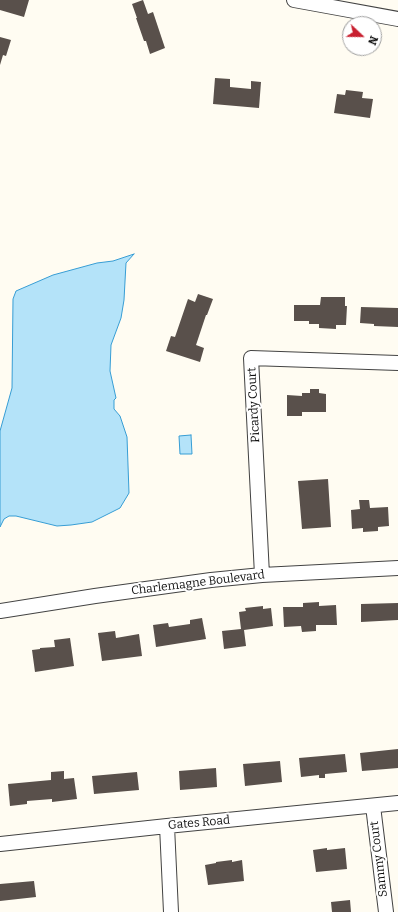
<!DOCTYPE html>
<html>
<head>
<meta charset="utf-8">
<style>
  body { margin:0 }
  #map { position:relative; width:398px; height:912px; overflow:hidden; background:#fffcf2; font-family:Bitter,serif }
  canvas { display:block }
  .north { position:absolute; left:342px; top:16px; width:40px; height:40px; box-sizing:border-box; background:#fff; border:1px solid #9f9f9f; border-radius:50%; rotate:112deg; font-size:11px; font-weight:700; line-height:16px; text-align:center; color:#101010 }
  .north::after { content:''; display:block; margin:auto; width:14px; height:18px; background:#c81f2f; clip-path:polygon(50% 0,100% 100%,50% 72%,0 100%) }
</style>
</head>
<body>
<div id="map">
<canvas width="398" height="912"></canvas>
<div class="north">N</div>
</div>
<script>
const c = document.querySelector('canvas').getContext('2d');
c.lineJoin = 'round';
function paint(path, color) {
  c.fillStyle = color;
  c.fill(path, 'evenodd');
}
function poly(rows) {
  const path = new Path2D();
  for (const r of rows) {
    path.moveTo(r[0], r[1]);
    for (let i = 2; i < r.length; i += 2) path.lineTo(r[i], r[i + 1]);
  }
  return path;
}
function stroke(path, color, width, dash) {
  c.strokeStyle = color;
  c.lineWidth = width;
  c.lineCap = dash ? 'butt' : 'round';
  c.setLineDash(dash || []);
  c.stroke(path);
}
function drawText(font, color, halo, rows, align = 'center') {
  c.font = font + ' Bitter,serif';
  c.lineWidth = 4;
  c.setLineDash([]);
  c.textBaseline = 'middle';
  c.strokeStyle = halo;
  c.fillStyle = color;
  for (const [text, x, y, turn = 0] of rows) {
    c.save();
    c.translate(x, y);
    c.rotate((+turn || 0) * Math.PI / 180);
    c.textAlign = isNaN(turn) ? turn : align;
    if (halo) c.strokeText(text, 0, 0);
    c.fillText(text, 0, 0);
    c.restore();
  }
}
const water = poly([
  [134,254,126,263,124,300,121,318,111,345,110,371,116,398,114,400,114,409,120,416,127,437,129,493,120,508,92,522,71,525,57,526,16,516,9,516,4,519,0,527,0,431,12,388,13,299,16,291,53,275,97,263,113,261,134,254],
  [191,435,192,454,180,454,179,436,191,435]
]);
const building = poly([
  [0,0,29,0,24,17,0,10],
  [143,0,148,14,153,12,165,48,150,54,146,41,144,41,136,18,137,18,132,4],
  [0,37,11,40,6,56,3,55,0,65],
  [215,78,230,79,230,87,251,89,251,81,261,82,259,108,213,104],
  [346,90,363,92,362,98,373,99,370,118,334,113,337,94,345,95],
  [198,294,213,299,207,315,206,315,196,345,204,348,200,362,166,351,171,336,175,337,188,299,195,302],
  [321,297,345,297,345,306,347,306,346,325,336,325,336,329,319,328,319,324,309,324,309,321,294,321,294,305,320,305],
  [361,307,398,308,398,327,374,326,374,324,360,323],
  [310,389,319,389,319,393,326,394,326,412,302,412,302,416,287,416,287,395,302,396,302,393,310,393],
  [328,479,331,527,302,529,298,481],
  [359,500,369,500,370,508,388,507,389,526,378,527,378,531,363,532,363,528,352,529,351,510,360,509],
  [319,602,319,606,336,605,337,625,316,625,316,631,302,632,301,626,284,627,283,607,303,607,303,603],
  [398,603,398,620,361,622,361,604],
  [263,606,263,609,271,608,273,626,244,630,246,646,224,649,222,631,241,629,239,612,246,611,245,608],
  [202,618,206,639,156,647,153,625,168,623,169,627,190,624,190,620],
  [115,631,116,638,139,634,142,656,102,661,98,633],
  [70,638,74,666,35,672,32,650,40,649,40,648,55,647,54,640],
  [398,749,398,768,362,771,360,753],
  [345,754,347,772,325,774,325,778,319,778,319,775,301,777,299,758],
  [280,761,282,782,245,786,243,764],
  [216,768,217,787,180,790,179,771],
  [64,771,64,779,74,778,77,799,52,802,52,799,27,801,27,804,10,806,8,784,51,780,51,772],
  [137,772,139,790,94,794,92,776],
  [327,848,327,850,345,848,347,869,316,872,313,850],
  [232,860,232,862,242,860,244,881,208,885,205,865,216,863,216,862],
  [34,881,36,897,0,901,0,884],
  [350,900,351,912,332,912,331,902]
]);
const minor = poly([
  [294,0,398,19],
  [262,575,251,358,398,363],
  [0,611,95,596,211,580,262,575,398,568],
  [373,806,386,912],
  [167,826,171,912],
  [0,844,167,826,398,803]
]);
const streetNames = [
  ["Picardy Court",254,405,-93],
  ["Charlemagne Boulevard",198,583,-7],
  ["Gates Road",199,823,-5],
  ["Sammy Court",379,859,-97]
];
paint(water, '#b4e3f9');
stroke(water, '#379dd4', 1);
paint(building, '#59504b');
stroke(minor, '#434343', 16);
stroke(minor, '#fff', 14);
drawText('12px', '#101010', '#fff', streetNames);
</script>
</body>
</html>
